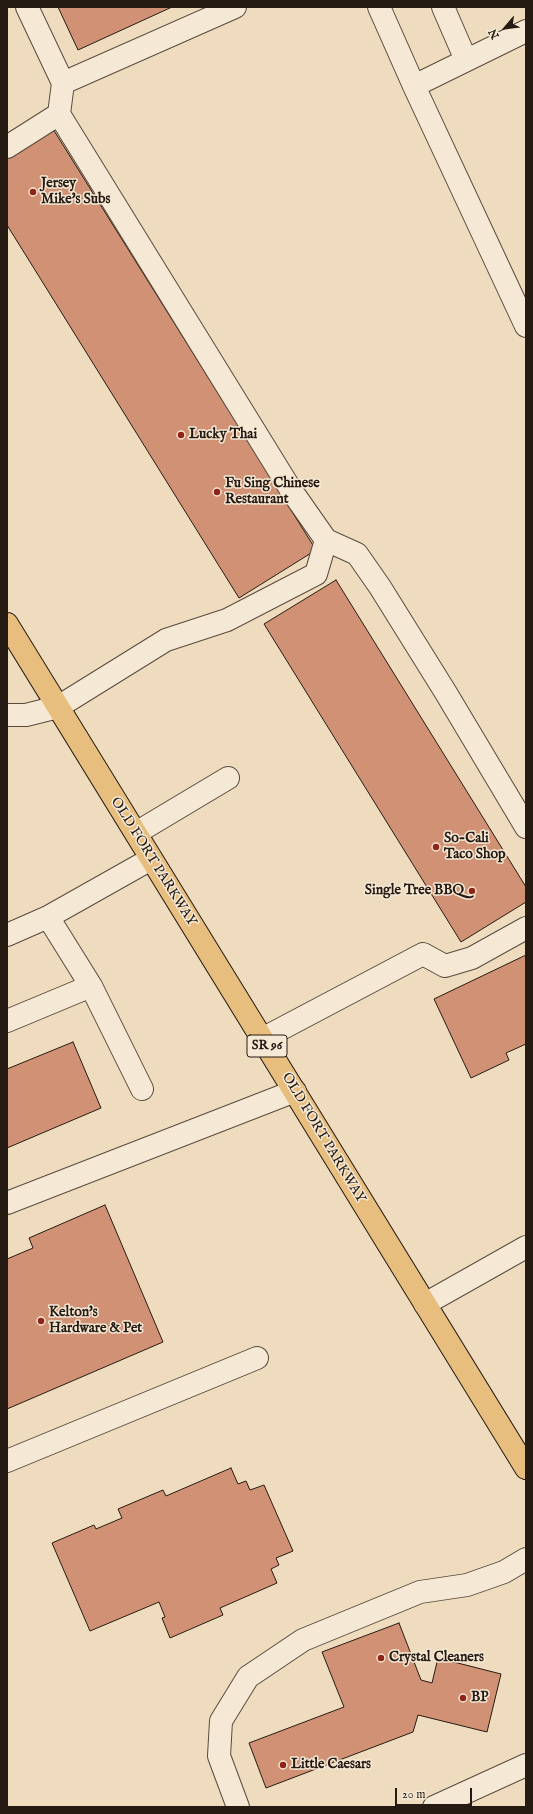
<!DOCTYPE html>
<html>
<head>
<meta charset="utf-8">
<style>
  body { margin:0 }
  #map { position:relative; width:533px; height:1814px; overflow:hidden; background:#efdcbe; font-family:"IM FELL English",serif }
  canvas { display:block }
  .frame { position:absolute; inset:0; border:8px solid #261b13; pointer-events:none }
  .north { position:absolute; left:485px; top:8px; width:40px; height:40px; -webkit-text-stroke:3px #f5e8d5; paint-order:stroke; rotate:242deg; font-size:11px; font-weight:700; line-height:16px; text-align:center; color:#261b13 }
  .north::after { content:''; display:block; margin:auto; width:14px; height:18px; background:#261b13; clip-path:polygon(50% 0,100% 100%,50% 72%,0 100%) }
  .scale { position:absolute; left:395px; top:1788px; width:77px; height:18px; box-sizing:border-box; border:2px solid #261b13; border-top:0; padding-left:5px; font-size:12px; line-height:14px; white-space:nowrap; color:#261b13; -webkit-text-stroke:3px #f5e8d5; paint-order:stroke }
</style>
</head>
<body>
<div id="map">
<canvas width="533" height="1814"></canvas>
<div class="frame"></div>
<div class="north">N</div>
<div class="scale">20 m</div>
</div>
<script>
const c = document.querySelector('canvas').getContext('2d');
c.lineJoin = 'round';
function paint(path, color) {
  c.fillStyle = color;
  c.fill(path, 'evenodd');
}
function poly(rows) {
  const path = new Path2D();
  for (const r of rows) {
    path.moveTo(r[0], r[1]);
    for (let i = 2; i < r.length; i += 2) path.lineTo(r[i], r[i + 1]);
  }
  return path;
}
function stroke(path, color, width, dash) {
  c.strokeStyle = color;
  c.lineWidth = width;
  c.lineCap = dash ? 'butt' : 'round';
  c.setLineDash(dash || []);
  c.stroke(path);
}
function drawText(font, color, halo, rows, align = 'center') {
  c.font = font + ' "IM FELL English",serif';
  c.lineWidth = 3;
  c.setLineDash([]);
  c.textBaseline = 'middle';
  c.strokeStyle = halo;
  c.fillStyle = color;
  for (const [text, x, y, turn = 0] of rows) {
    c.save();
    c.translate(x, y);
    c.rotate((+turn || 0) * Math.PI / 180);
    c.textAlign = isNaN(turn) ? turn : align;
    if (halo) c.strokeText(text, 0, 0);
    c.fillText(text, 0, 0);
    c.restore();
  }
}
const building = poly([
  [58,7,172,7,78,50,58,7],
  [53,129,316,550,239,598,7,225,7,157,53,129],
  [336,580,526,887,526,902,461,942,264,624,336,580],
  [526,955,526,1044,506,1053,509,1060,471,1078,434,999,526,955],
  [73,1042,101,1108,7,1148,7,1069,73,1042],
  [105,1205,163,1342,7,1409,7,1259,33,1248,29,1238,105,1205],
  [231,1468,238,1484,246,1481,250,1490,264,1485,293,1551,276,1558,279,1565,271,1569,277,1583,220,1608,223,1615,170,1638,162,1618,165,1617,159,1602,90,1631,52,1543,94,1525,96,1529,122,1518,118,1509,163,1490,166,1496,231,1468],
  [399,1623,421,1680,432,1683,438,1658,501,1674,487,1732,418,1715,413,1732,266,1788,249,1743,344,1707,322,1652,399,1623]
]);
const minor = poly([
  [27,7,63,83,59,114,291,490,326,540,357,554,380,587,446,693,526,827],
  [379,7,414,86,526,326],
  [443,7,466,60],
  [63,83,235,7],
  [414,86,526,31],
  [7,147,59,114],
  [7,715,26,715,58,707,166,640,227,620,316,574,326,540],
  [136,833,228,778],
  [48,917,91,986,142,1089],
  [7,935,48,917,151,859],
  [7,1021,91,986],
  [262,1039,423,954,445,966,472,958,526,928],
  [7,1203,295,1091],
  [425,1304,526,1247],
  [7,1461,257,1358],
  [238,1807,219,1756,221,1721,248,1677,303,1640,420,1592,467,1585,504,1572,526,1559],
  [434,1807,526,1765]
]);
const major = poly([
  [7,624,526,1468]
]);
const markers = [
  [33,192,4,"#8f2418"],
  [181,435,4,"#8f2418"],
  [217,492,4,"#8f2418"],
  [436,847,4,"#8f2418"],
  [472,891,4,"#8f2418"],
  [41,1321,4,"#8f2418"],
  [381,1658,4,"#8f2418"],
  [463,1698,4,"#8f2418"],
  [283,1765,4,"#8f2418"]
];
const shields = [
  [267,1046,40]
];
const shieldNames = [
  ["SR 96",267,1046]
];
const poiNames = [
  ["Jersey",41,184],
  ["Mike's Subs",41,200],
  ["Lucky Thai",189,435],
  ["Fu Sing Chinese",225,484],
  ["Restaurant",225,500],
  ["So-Cali",444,839],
  ["Taco Shop",444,855],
  ["Single Tree BBQ",464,891,"right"],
  ["Kelton's",49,1313],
  ["Hardware & Pet",49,1329],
  ["Crystal Cleaners",389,1658],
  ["BP",471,1698],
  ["Little Caesars",291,1765]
];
const streetNames = [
  ["OLD FORT PARKWAY",153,862,58],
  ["OLD FORT PARKWAY",323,1138,59]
];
paint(building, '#d19175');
stroke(building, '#261b13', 1);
stroke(minor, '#584b3e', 24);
stroke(major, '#261b13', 24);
stroke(minor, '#f5e8d5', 22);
stroke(major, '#e8be7f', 22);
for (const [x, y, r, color] of markers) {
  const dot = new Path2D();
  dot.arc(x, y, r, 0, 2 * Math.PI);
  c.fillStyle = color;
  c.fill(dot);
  stroke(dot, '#f5e8d5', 1.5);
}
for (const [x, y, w] of shields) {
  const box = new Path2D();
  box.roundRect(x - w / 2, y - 11, w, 22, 3);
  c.fillStyle = '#f5e8d5';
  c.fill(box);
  stroke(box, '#261b13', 1);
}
drawText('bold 13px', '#261b13', null, shieldNames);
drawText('bold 14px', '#261b13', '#f5e8d5', poiNames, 'left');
drawText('14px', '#261b13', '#f5e8d5', streetNames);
</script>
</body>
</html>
